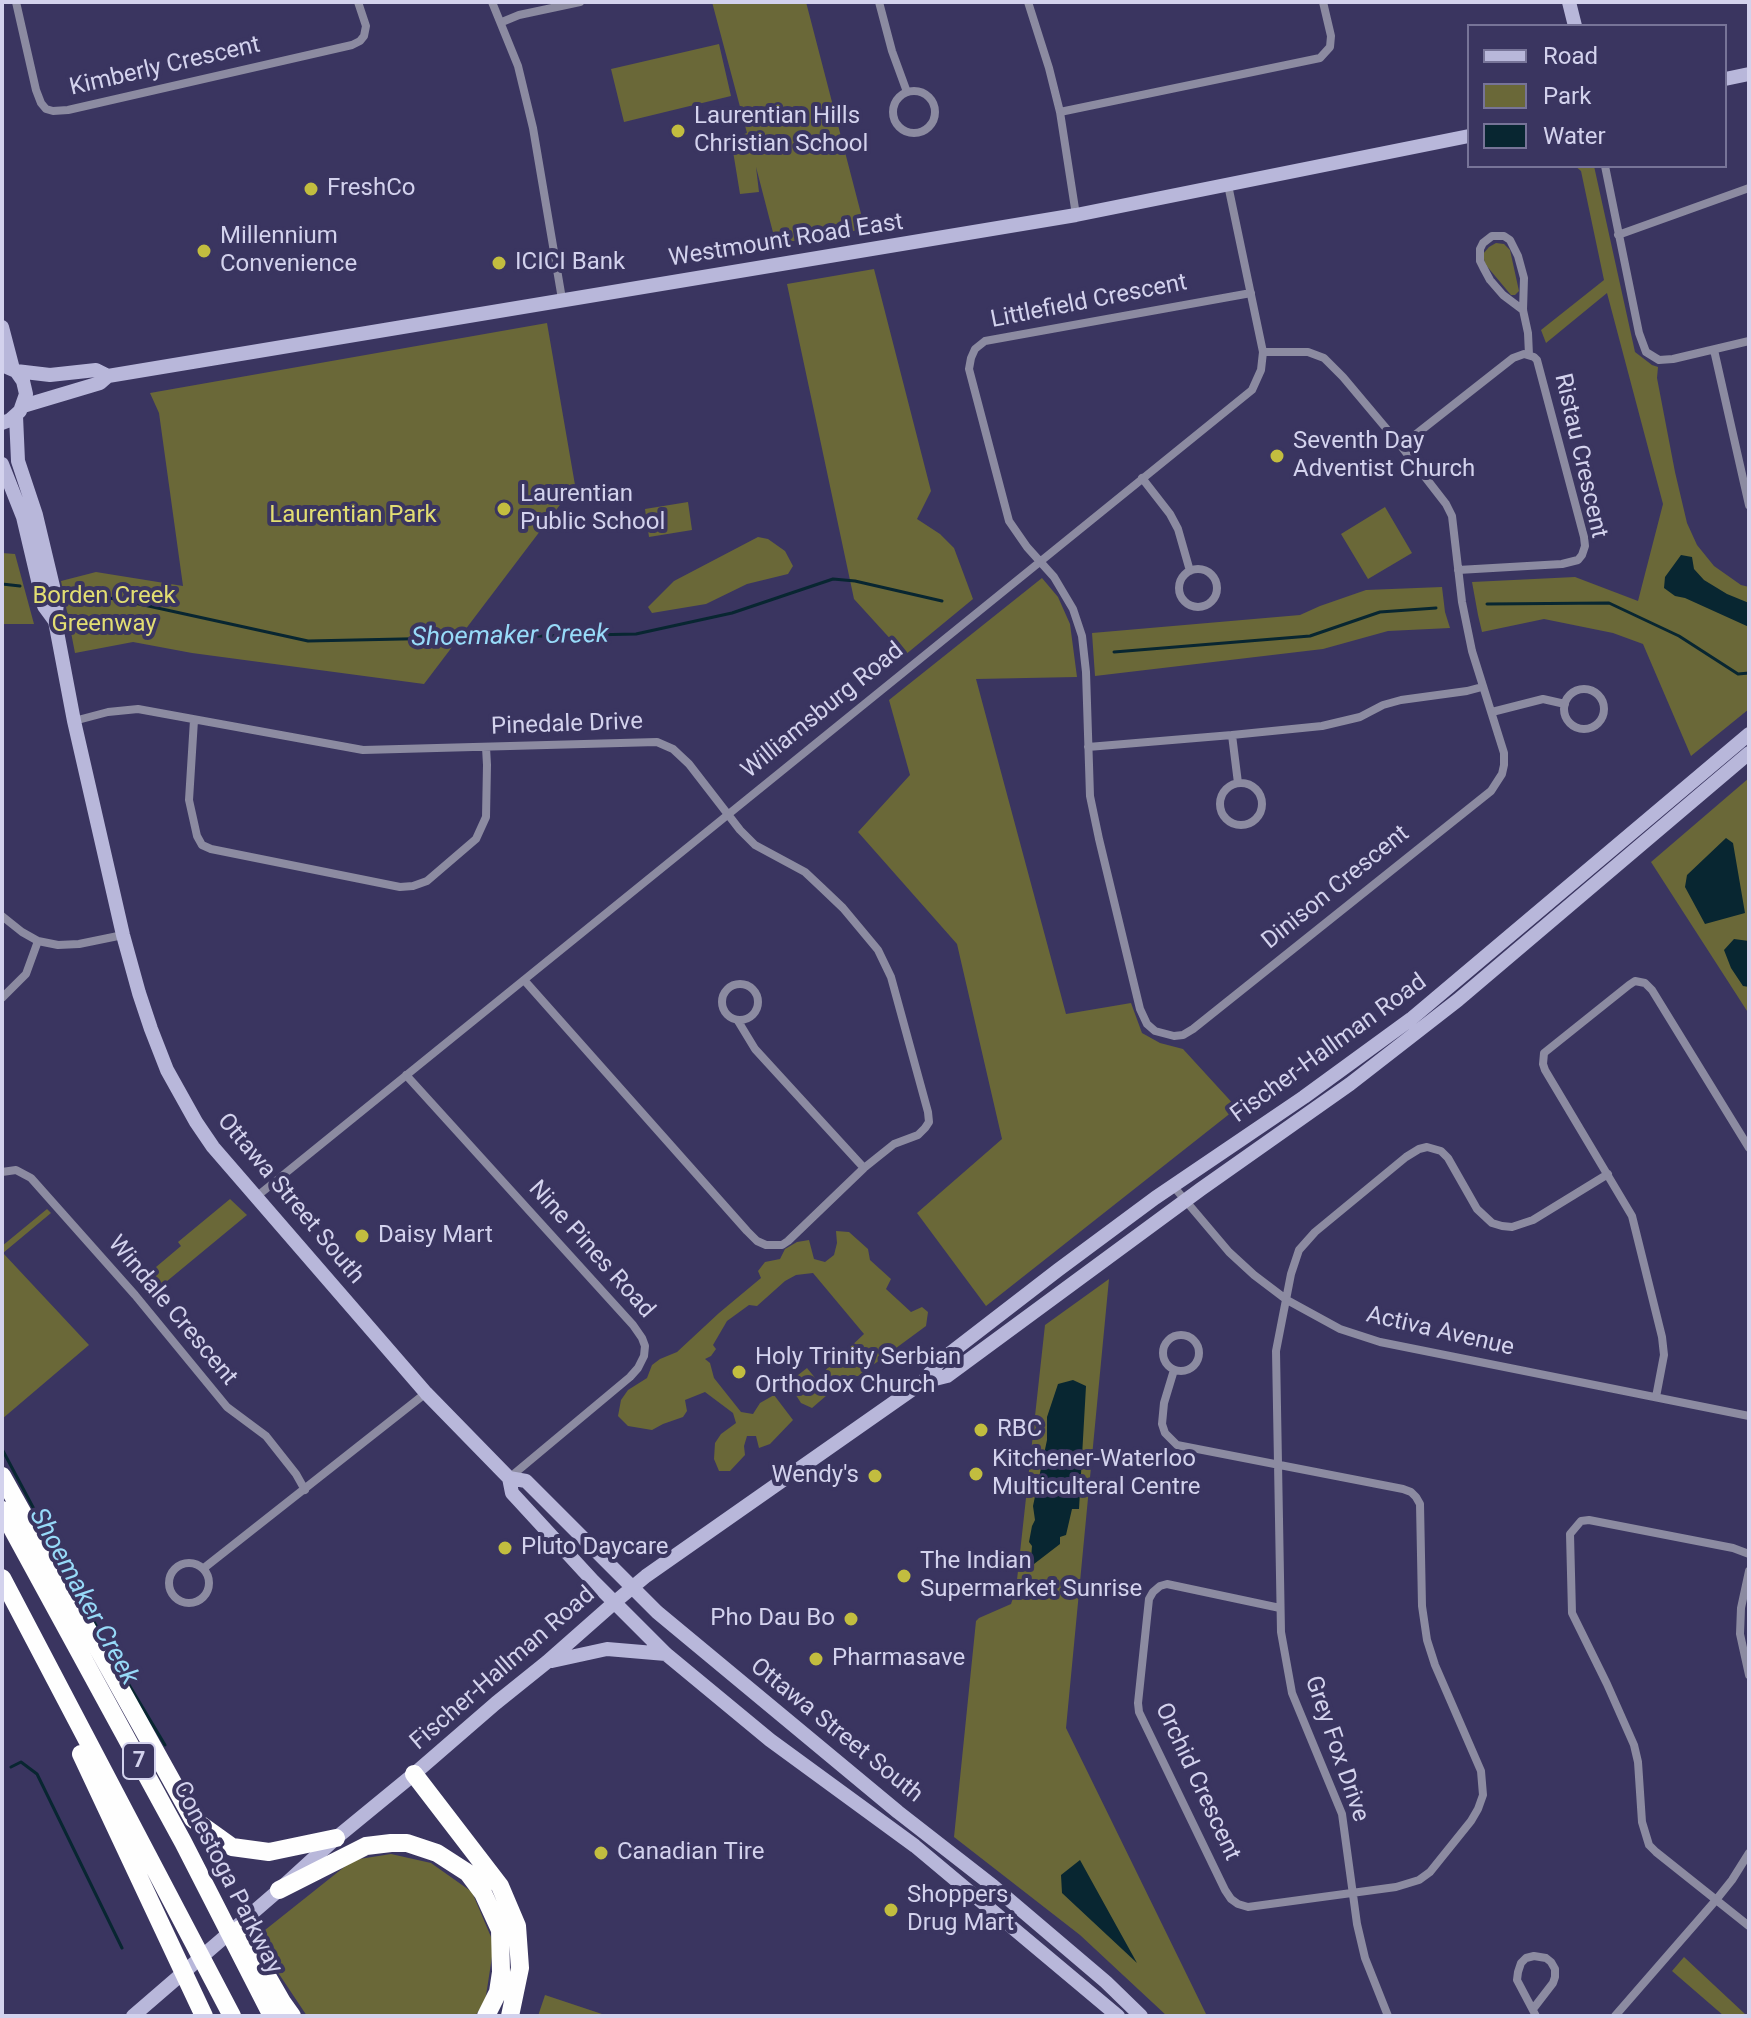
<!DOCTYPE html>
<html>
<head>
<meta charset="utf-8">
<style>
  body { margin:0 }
  #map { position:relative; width:1751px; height:2018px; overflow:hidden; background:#3a3560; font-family:Roboto,sans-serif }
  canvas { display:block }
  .frame { position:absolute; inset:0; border:4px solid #d3d2ed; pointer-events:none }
  .legend { position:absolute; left:1467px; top:24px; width:260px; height:144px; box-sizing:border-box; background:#3a3560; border:2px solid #777498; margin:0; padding:10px 14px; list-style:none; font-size:24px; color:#d3d2ed }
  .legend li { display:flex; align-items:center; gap:16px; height:40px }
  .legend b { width:40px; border:2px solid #777498 }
</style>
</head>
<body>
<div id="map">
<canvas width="1751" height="2018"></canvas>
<div class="frame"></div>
<ul class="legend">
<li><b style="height:10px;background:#b8b7da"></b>Road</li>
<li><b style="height:22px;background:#6a6838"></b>Park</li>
<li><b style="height:22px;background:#082631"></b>Water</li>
</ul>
</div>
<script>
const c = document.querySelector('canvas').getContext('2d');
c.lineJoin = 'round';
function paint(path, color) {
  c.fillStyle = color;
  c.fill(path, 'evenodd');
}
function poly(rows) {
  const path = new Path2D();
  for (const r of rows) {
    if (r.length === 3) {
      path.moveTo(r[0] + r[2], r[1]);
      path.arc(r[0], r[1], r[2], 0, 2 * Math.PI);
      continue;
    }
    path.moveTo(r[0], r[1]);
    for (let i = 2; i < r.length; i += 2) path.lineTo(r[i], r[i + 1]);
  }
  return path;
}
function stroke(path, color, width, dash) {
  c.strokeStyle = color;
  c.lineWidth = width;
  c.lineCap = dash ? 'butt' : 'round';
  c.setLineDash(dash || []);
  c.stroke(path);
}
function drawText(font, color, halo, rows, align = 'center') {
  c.font = font + ' Roboto,sans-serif';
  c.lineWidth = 8;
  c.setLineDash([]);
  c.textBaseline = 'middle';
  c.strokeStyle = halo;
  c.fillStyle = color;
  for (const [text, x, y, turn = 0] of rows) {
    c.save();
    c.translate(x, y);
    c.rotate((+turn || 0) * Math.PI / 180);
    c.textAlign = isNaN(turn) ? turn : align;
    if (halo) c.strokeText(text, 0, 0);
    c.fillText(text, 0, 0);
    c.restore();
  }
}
const green = poly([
  [712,2,806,2,865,229,776,244,756,167,759,192,740,194,731,139,747,133],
  [719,44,731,96,624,122,611,69],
  [1575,166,1594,166,1635,352,1652,365,1658,367,1657,378,1675,472,1687,523,1697,545,1714,566,1741,585,1749,587,1749,709,1691,756,1643,644,1613,633,1544,619,1482,632,1478,615,1472,582,1575,577,1638,601,1663,504,1607,293,1546,343,1541,330,1604,280,1581,171],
  [1496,243,1504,244,1510,250,1519,291,1515,295,1511,295,1485,264,1483,254,1489,247],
  [874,269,931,491,917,519,940,534,954,548,973,599,905,655,854,599,787,284],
  [547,323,575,485,424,684,192,653,133,642,75,653,61,581,96,572,183,586,159,413,150,393],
  [688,502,692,530,649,537,645,509],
  [1385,507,1412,553,1368,579,1341,534],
  [758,537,768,539,785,551,793,566,788,574,747,584,706,604,652,613,648,607,674,581],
  [2,553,15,554,34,624,2,624],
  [1042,578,1058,597,1070,624,1077,677,976,679,1066,1014,1131,1003,1142,1033,1160,1043,1183,1049,1237,1108,986,1306,917,1213,1002,1139,957,944,858,832,910,775,889,700],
  [1442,587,1445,612,1450,628,1388,631,1323,649,1095,676,1092,633,1300,615,1320,606,1366,590],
  [1749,778,1749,1014,1651,862],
  [230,1199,247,1215,149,1296,137,1283,181,1246,178,1242],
  [47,1209,51,1213,3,1253,89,1345,2,1419,2,1246],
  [836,1231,849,1232,868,1249,870,1260,891,1279,886,1289,911,1312,922,1307,928,1312,926,1326,858,1376,848,1377,812,1408,801,1403,792,1389,793,1379,807,1368,816,1379,864,1334,813,1273,796,1275,785,1281,757,1306,749,1305,727,1321,713,1345,716,1349,711,1356,705,1359,710,1363,714,1378,741,1412,753,1414,760,1403,774,1395,793,1420,770,1444,759,1448,756,1436,747,1436,744,1446,745,1455,730,1471,719,1471,714,1459,715,1443,721,1434,736,1423,733,1413,705,1392,685,1400,687,1411,683,1417,663,1424,652,1430,628,1426,618,1416,621,1400,628,1390,647,1378,652,1365,660,1359,677,1352,719,1313,761,1278,758,1271,765,1262,780,1259,785,1249,797,1242,809,1240,814,1259,825,1262,834,1255,837,1243],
  [1109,1279,1066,1728,1207,2016,1167,2016,1080,1935,954,1837,976,1621,979,1618,1011,1604,1016,1589,1045,1325],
  [391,1854,431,1863,472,1892,494,1944,485,2002,475,2016,307,2016,255,1938,353,1860],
  [1684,1957,1745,2014,1749,2016,1724,2016,1672,1971],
  [545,1995,608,2016,538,2016]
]);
const water = poly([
  [1681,555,1692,557,1694,569,1704,580,1727,594,1749,603,1749,627,1685,598,1675,596,1664,588,1665,577],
  [1726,838,1733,843,1745,913,1705,924,1685,887,1687,875],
  [1734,939,1749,941,1749,987,1743,986,1731,968,1724,950],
  [1073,1380,1086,1386,1079,1509,1072,1509,1066,1535,1060,1537,1060,1544,1034,1564,1031,1559,1032,1546,1029,1542,1032,1526,1035,1520,1033,1506,1047,1440,1047,1417,1058,1384],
  [1080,1860,1137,1963,1062,1893,1061,1875]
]);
const stream = poly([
  [2,584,20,586],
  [73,592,121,600,308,641,636,634,732,613,833,579,855,581,942,601],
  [1487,604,1609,603,1679,636,1738,674,1749,673],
  [1114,652,1310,636,1380,612,1436,608],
  [2,1449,109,1650],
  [119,1668,165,1745],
  [11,1767,21,1762,37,1774,122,1948]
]);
const street = poly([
  [16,2,36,90,41,103,46,109,53,111,68,110,352,45,360,41,364,36,366,26,358,2],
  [492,2,518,66,533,128,562,299],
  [879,2,892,51,907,92],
  [1028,2,1049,68,1060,112,1076,215],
  [502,22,519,15,580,2],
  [914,112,21],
  [1060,112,1320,58,1330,47,1331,36,1323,2],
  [1605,166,1639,333,1646,352,1659,360,1673,359,1749,341],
  [1618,235,1749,188],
  [1251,293,985,341,975,349,971,358,969,369,1009,521,1027,547,1054,577,1073,609,1082,636,1086,672,1090,796,1099,839,1140,1009,1147,1024,1155,1031,1174,1036,1183,1035,1193,1029,1491,791,1502,774,1504,765,1504,753,1472,651,1462,602,1452,516,1446,504,1401,446,1343,377,1324,358,1308,352,1263,352],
  [1523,310,1503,295,1490,280,1483,267,1480,261,1480,249,1483,243,1492,236,1504,236,1510,240,1518,256,1524,278,1523,310,1528,333,1529,355],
  [1714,350,1749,505],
  [1401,446,1513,358,1524,354,1534,357,1537,360,1584,537,1585,546,1582,555,1578,560,1562,564,1458,570],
  [1142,478,1170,514,1178,529,1190,571],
  [1198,588,19],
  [1584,709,20],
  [1492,712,1543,699,1565,704],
  [194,720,189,800,197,836,202,845,211,849,400,887,413,886,427,881,476,839,486,817,487,765,486,747],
  [74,721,108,712,138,709,363,750,657,742,673,749,689,764,740,830,755,845,805,872,822,888,843,908,878,950,891,977,928,1112,929,1122,925,1128,918,1135,894,1144,864,1168,788,1241,782,1245,766,1245,757,1241,747,1231,524,980],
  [1232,735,1238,783],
  [1088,747,1232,735,1322,726,1360,717,1383,705,1401,700,1467,691,1482,687],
  [1241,804,21],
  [2,916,22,932,38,941,58,945,79,944,123,935],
  [740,1002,18],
  [2,998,26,974,38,941],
  [738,1021,755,1049,864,1168],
  [406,1075,633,1325,642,1338,645,1346,644,1356,638,1368,630,1377,509,1478],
  [2,1172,16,1170,31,1178,135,1295,227,1407,266,1436,296,1474,305,1490],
  [1174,1187,1229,1252,1254,1275,1287,1300,1340,1329,1380,1342,1749,1416],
  [256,1197,1252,390,1261,370,1263,352,1228,185],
  [1181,1353,18],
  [1174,1370,1164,1403,1162,1424,1165,1433,1177,1445,1403,1489,1411,1492,1416,1497,1420,1504,1422,1606,1427,1640,1435,1665,1481,1771,1483,1795,1478,1809,1471,1821,1430,1872,1419,1880,1396,1887,1248,1907,1238,1904,1231,1899,1225,1890,1139,1712,1138,1703,1149,1599,1153,1592,1160,1586,1167,1584,1280,1608],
  [1656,1397,1664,1355,1662,1337,1632,1216,1545,1070,1543,1064,1544,1053,1629,985,1635,981,1645,983,1652,990,1749,1148],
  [1749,1554,1733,1548,1589,1520,1581,1521,1570,1534,1572,1613,1607,1684,1634,1745,1638,1762,1642,1822,1649,1845,1656,1852,1749,1926],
  [189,1583,20],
  [204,1568,426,1393],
  [1749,1571,1741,1608,1740,1634,1749,1675],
  [1533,2009,1553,1983,1555,1977,1555,1969,1551,1962,1546,1958,1534,1956,1526,1958,1521,1963,1518,1972,1517,1980,1536,2016],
  [1388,2016,1365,1958,1357,1924,1342,1814,1292,1693,1281,1632,1276,1351,1291,1274,1299,1250,1315,1232,1406,1157,1419,1149,1427,1147,1441,1151,1448,1158,1477,1209,1492,1223,1502,1226,1512,1227,1533,1220,1608,1174],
  [1615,2016,1716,1900,1732,1880,1749,1853]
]);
const secondary = poly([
  [1569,2,1575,26],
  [1725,79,1749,74],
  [2,327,13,369],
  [2,365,16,371,23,381,26,394,20,411,10,420,2,423],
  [16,371,50,375,96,370,108,376],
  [108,376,1076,215,1469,136],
  [23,406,100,383,108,376],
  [16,416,18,461,36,515,57,603,55,621,74,721,123,935,139,993,151,1029,167,1070,196,1122,213,1147,426,1393,509,1478,512,1493,593,1581,666,1654,770,1740,915,1846,1118,2016],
  [2,464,23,517,44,606,55,621],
  [923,1382,947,1376,1201,1189,1350,1084,1458,1000,1749,753],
  [509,1478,526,1481,657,1612,898,1812,993,1886,1106,1982,1141,2016],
  [552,1661,607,1649,666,1654],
  [133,2016,279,1890,336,1838,414,1774,496,1703,547,1662,615,1602,646,1576,923,1382,940,1361,1058,1270,1155,1198,1304,1097,1411,1019,1749,734]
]);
const highway = poly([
  [2,1476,193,1819,232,1847,269,1852,336,1838],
  [2,1510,183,1842,272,2016],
  [2,1578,232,2016],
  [81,1754,204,2016],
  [414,1774,500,1886,517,1926,520,1968,510,2016],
  [279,1890,366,1846,391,1843,407,1843,437,1853,468,1873,483,1893,500,1930,501,1972,498,1992,486,2016],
  [240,1929,282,2002,292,2016]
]);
const markers = [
  [678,131,8,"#c2bd3f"],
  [311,189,8,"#c2bd3f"],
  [204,251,8,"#c2bd3f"],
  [499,263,8,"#c2bd3f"],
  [1277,456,8,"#c2bd3f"],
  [504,509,8,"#c2bd3f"],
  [362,1236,8,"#c2bd3f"],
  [739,1372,8,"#c2bd3f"],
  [981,1430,8,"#c2bd3f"],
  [976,1474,8,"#c2bd3f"],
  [875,1476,8,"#c2bd3f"],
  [505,1548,8,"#c2bd3f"],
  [904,1576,8,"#c2bd3f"],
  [851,1619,8,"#c2bd3f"],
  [816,1659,8,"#c2bd3f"],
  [601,1853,8,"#c2bd3f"],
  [891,1910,8,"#c2bd3f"]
];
const shields = [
  [139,1761,32]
];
const shieldNames = [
  ["7",139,1761]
];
const streetNames = [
  ["Kimberly Crescent",165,67,-13],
  ["Westmount Road East",786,241,-9],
  ["Littlefield Crescent",1089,302,-11],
  ["Ristau Crescent",1580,456,77],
  ["Williamsburg Road",823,711,-39],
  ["Pinedale Drive",567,725,-2],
  ["Dinison Crescent",1336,888,-39],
  ["Fischer-Hallman Road",1329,1049,-36],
  ["Ottawa Street South",290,1199,50],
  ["Nine Pines Road",591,1250,48],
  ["Windale Crescent",172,1311,50],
  ["Activa Avenue",1440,1332,13],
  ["Fischer-Hallman Road",503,1669,-41],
  ["Ottawa Street South",836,1731,39],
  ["Grey Fox Drive",1336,1749,71],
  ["Orchid Crescent",1197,1782,65],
  ["Conestoga Parkway",227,1878,63]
];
const poiNames = [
  ["Laurentian Hills",694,117],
  ["Christian School",694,145],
  ["FreshCo",327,189],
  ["Millennium",220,237],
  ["Convenience",220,265],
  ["ICICI Bank",515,263],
  ["Seventh Day",1293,442],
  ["Adventist Church",1293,470],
  ["Laurentian",520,495],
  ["Public School",520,523],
  ["Daisy Mart",378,1236],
  ["Holy Trinity Serbian",755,1358],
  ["Orthodox Church",755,1386],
  ["RBC",997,1430],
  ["Kitchener-Waterloo",992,1460],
  ["Multiculteral Centre",992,1488],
  ["Wendy's",859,1476,"right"],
  ["Pluto Daycare",521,1548],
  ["The Indian",920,1562],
  ["Supermarket Sunrise",920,1590],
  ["Pho Dau Bo",835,1619,"right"],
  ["Pharmasave",832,1659],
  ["Canadian Tire",617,1853],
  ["Shoppers",907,1896],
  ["Drug Mart",907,1924]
];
const parkNames = [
  ["Laurentian Park",353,516],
  ["Borden Creek",104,597],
  ["Greenway",104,625]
];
const waterNames = [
  ["Shoemaker Creek",510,637,-1],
  ["Shoemaker Creek",83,1597,61]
];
paint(green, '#6a6838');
paint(water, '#082631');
stroke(stream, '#082631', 3);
stroke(street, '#8c8ba1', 8);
stroke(secondary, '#b8b7da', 14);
stroke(highway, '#fefefe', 18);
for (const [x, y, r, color] of markers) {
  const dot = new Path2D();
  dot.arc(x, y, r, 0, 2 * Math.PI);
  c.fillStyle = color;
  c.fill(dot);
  stroke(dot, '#3a3560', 3);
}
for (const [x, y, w] of shields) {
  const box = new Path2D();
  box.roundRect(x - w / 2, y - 18, w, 36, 6);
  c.fillStyle = '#3a3560';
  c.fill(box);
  stroke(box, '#d3d2ed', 2);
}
drawText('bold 22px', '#d3d2ed', null, shieldNames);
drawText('24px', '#d3d2ed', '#3a3560', streetNames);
drawText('24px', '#d3d2ed', '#3a3560', poiNames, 'left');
drawText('24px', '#e2de72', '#3a3560', parkNames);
drawText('italic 26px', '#97daf8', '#3a3560', waterNames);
</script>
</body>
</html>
